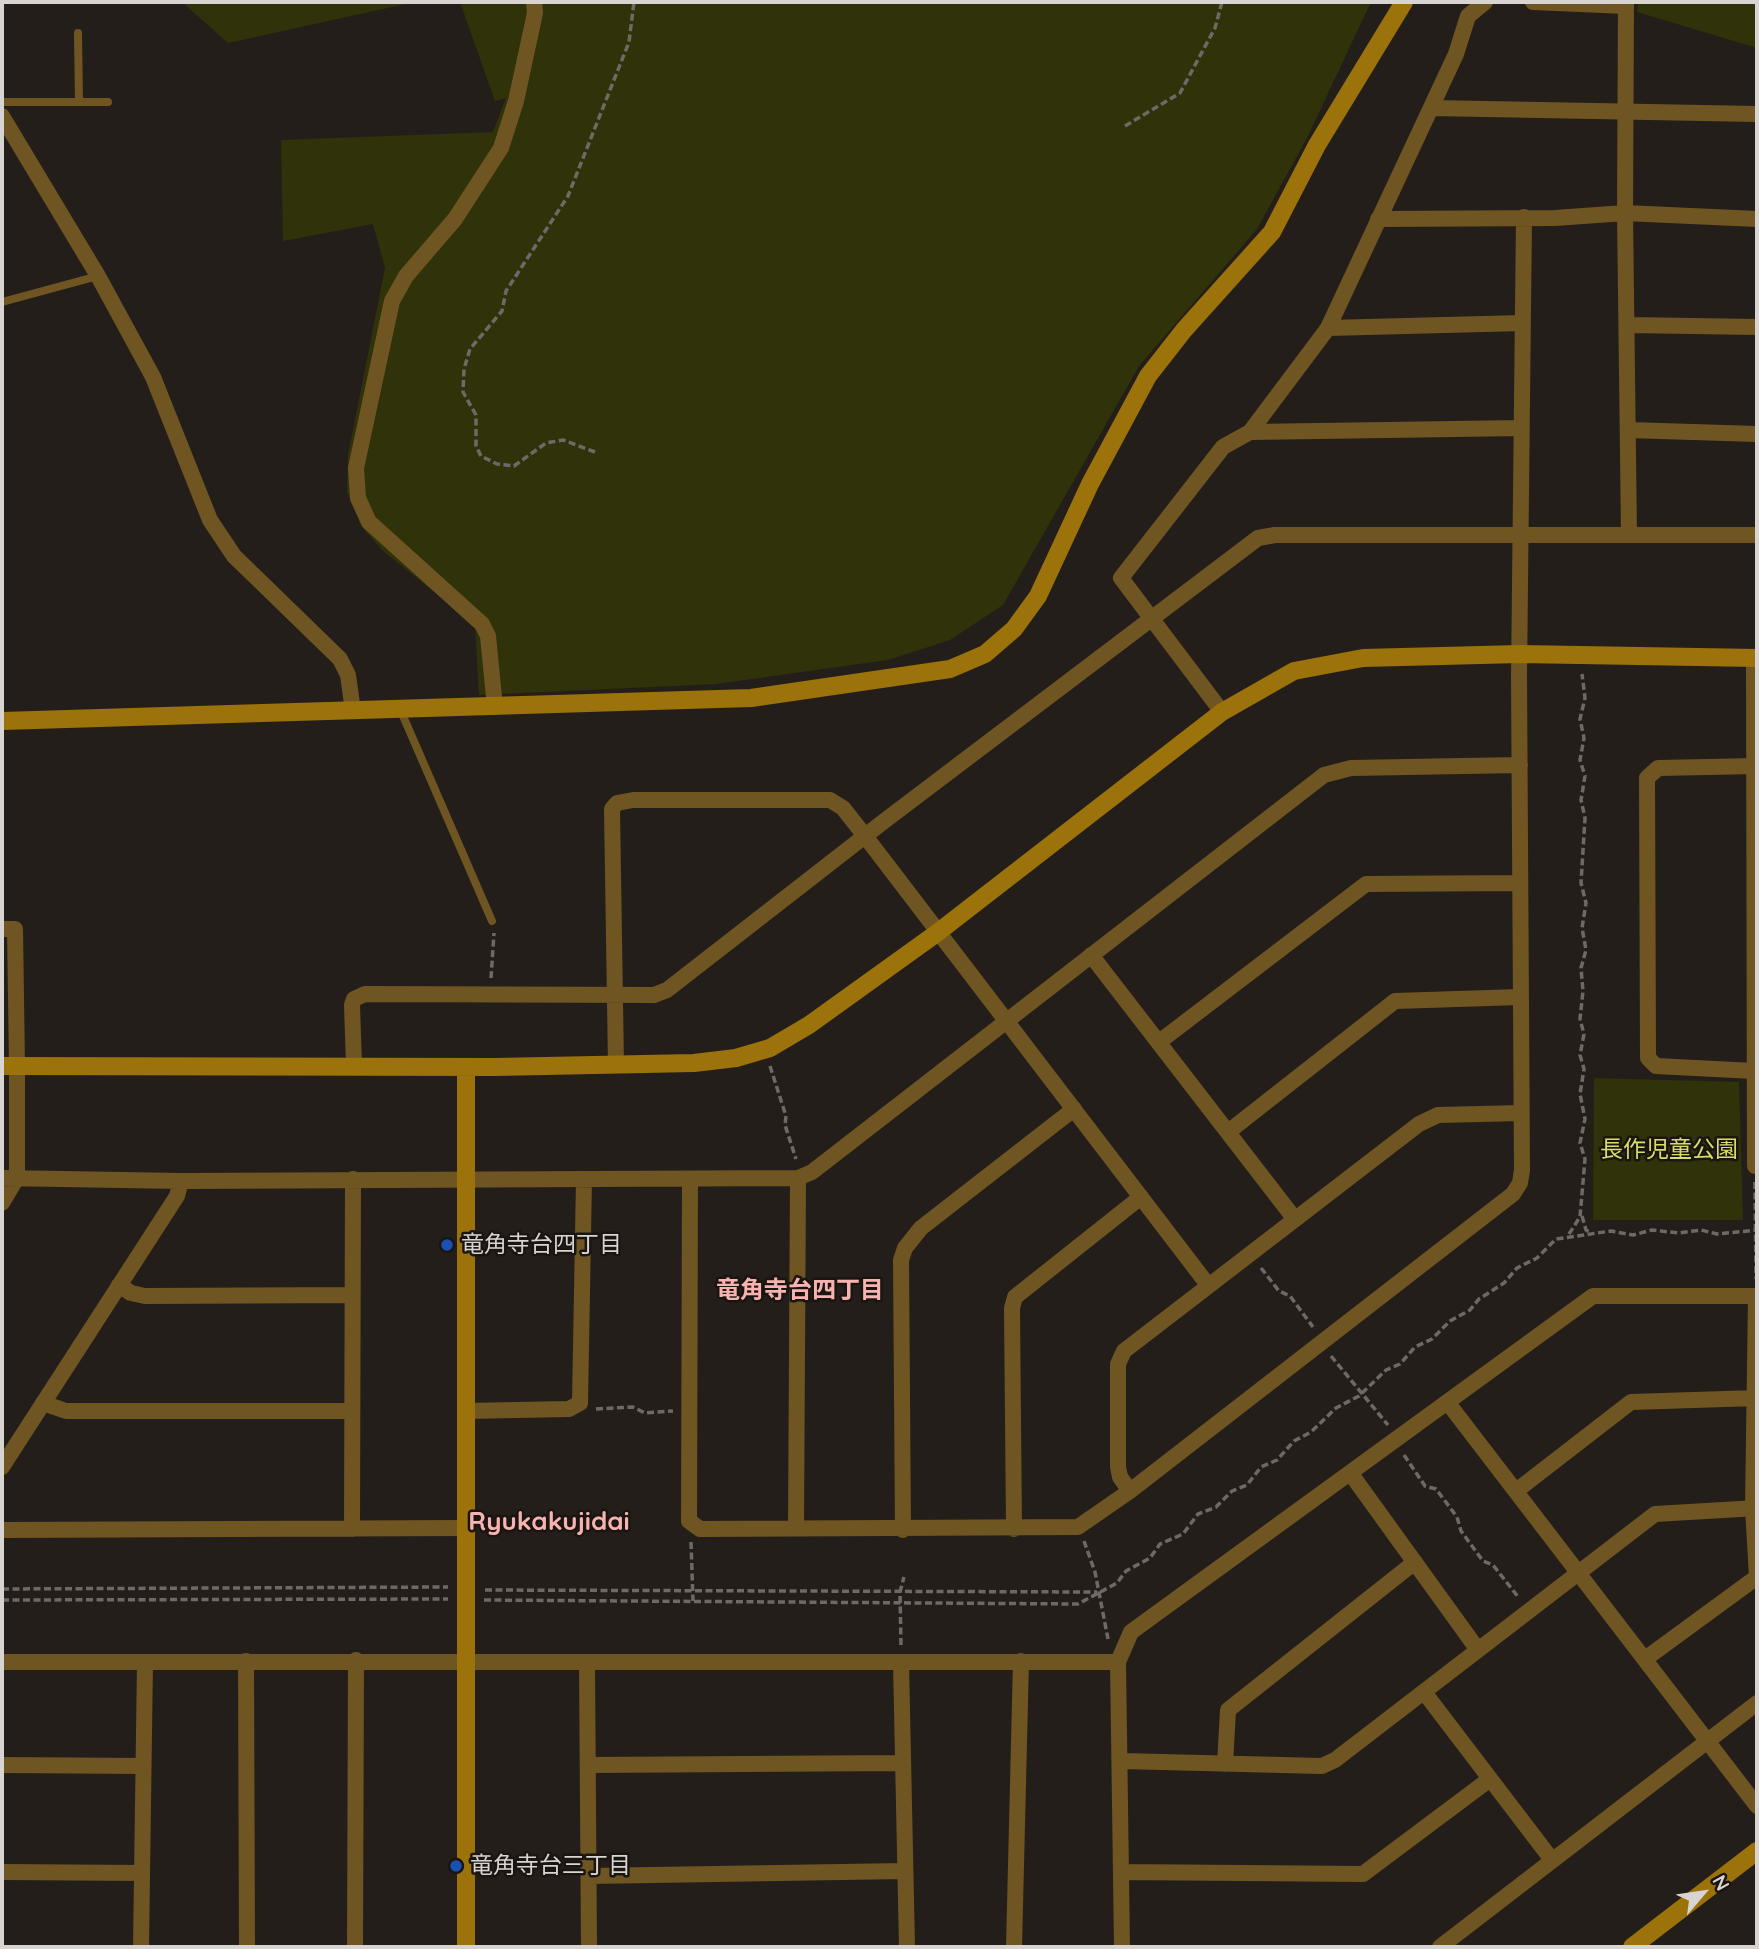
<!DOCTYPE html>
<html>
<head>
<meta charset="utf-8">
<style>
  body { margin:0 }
  #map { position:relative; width:1759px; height:1949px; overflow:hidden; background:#241e1b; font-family:Quicksand,sans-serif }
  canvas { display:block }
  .frame { position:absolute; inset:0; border:4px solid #d8d4d1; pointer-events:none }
  .north { position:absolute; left:1668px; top:1858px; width:70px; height:70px; -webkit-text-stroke:5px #1b1512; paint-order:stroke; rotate:61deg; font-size:19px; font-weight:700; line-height:28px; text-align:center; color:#d8d4d1 }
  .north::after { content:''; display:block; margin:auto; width:24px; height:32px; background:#d8d4d1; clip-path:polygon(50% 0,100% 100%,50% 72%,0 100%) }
</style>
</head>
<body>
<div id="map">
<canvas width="1759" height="1949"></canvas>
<div class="frame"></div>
<div class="north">N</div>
</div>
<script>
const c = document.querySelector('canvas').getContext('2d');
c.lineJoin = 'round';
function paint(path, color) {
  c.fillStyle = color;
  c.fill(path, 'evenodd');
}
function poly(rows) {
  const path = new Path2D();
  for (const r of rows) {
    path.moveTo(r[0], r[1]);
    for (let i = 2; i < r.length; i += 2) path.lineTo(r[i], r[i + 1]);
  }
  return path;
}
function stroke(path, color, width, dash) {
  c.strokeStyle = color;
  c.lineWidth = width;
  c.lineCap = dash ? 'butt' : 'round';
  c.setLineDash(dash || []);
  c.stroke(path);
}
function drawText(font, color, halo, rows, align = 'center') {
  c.font = font + ' Quicksand,"Noto Sans JP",sans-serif';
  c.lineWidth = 5;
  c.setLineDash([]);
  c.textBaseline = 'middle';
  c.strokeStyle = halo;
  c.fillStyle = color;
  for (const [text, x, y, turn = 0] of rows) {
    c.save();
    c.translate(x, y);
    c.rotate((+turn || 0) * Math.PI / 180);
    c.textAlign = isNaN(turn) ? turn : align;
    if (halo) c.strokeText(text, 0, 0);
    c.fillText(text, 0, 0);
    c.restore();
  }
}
const green = poly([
  [182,2,415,2,228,43],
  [460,2,1371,2,1307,138,1257,229,1139,366,1003,605,950,640,888,660,716,684,479,695,475,625,382,550,361,526,347,492,348,455,385,268,373,224,283,241,281,140,493,132,506,98,495,101],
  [1638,2,1757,2,1757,48,1637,12],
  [1594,1078,1739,1082,1743,1220,1593,1220]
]);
const path = poly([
  [1125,126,1180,93,1215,28,1222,2],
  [595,452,563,440,546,443,514,466,497,464,481,456,476,446,476,415,463,392,464,369,470,349,502,311,506,291,568,196,629,42,634,2],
  [491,978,494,933],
  [770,1066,786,1116,785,1125,796,1159],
  [1755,1182,1756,1279],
  [1582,1216,1586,1230,1593,1234],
  [1569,1234,1580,1217,1585,1159,1580,1143,1585,1119,1580,1094,1584,1069,1580,1055,1584,1034,1580,1019,1583,991,1581,968,1586,950,1582,928,1586,903,1581,883,1585,818,1581,800,1585,776,1580,760,1584,738,1580,719,1585,698,1582,674],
  [1261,1268,1279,1291,1290,1296,1313,1327],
  [1331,1356,1388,1425],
  [596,1409,633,1407,645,1413,673,1411],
  [1404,1455,1425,1486,1436,1489,1457,1517,1461,1531,1483,1561,1493,1565,1519,1598],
  [1084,1541,1095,1572,1108,1639],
  [691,1542,693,1601],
  [2,1589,448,1587],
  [485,1590,1097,1592],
  [2,1600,448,1599],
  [484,1600,1078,1604,1117,1583,1126,1571,1150,1558,1160,1544,1183,1534,1198,1514,1216,1507,1232,1491,1247,1485,1261,1467,1277,1460,1294,1441,1311,1432,1336,1408,1359,1396,1386,1370,1400,1364,1415,1347,1432,1339,1450,1321,1470,1310,1479,1299,1504,1283,1517,1268,1537,1258,1556,1239,1611,1231,1633,1235,1652,1230,1679,1233,1701,1230,1717,1234,1757,1230],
  [901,1645,900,1592,904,1577]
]);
const lane = poly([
  [78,33,79,102],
  [2,102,108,102],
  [2,302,98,276],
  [400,709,492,921]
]);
const street = poly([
  [1533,2,1626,6],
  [1431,108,1757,114],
  [2,116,98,276,153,377,210,520,234,556,340,659,348,675,353,711],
  [1378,219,1555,218,1625,213,1757,219],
  [1628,325,1757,327],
  [1328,328,1523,323],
  [1628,430,1757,434],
  [1250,432,1521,428],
  [1629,535,1757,535],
  [1754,658,1755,1166,1757,1166],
  [495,707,488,636,482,624,369,522,358,498,356,468,392,301,406,276,455,219,501,148,516,101,535,13,534,2],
  [1222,712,1121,578,1223,447,1250,432,1328,328,1456,54,1468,16,1485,2],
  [2,929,15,929,17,1066,17,1178,2,1203],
  [1091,955,1294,1218],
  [1159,1042,1366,884,1520,883],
  [616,1065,612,809,617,803,633,800,830,800,843,808,865,836,1208,1285],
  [354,1066,352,1005,354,999,365,994,654,995,667,990,883,822,1258,538,1275,535,1629,535,1625,213,1626,2],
  [1754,1071,1656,1066,1648,1058,1647,778,1658,768,1757,766],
  [1228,1132,1395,1001,1520,997],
  [2,1178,181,1181,798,1178,812,1172,1324,775,1351,768,1520,765],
  [690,1179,689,1521,700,1529,1078,1527,1130,1491,1513,1194,1520,1183,1522,1170,1519,676,1524,217],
  [119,1285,131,1293,145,1296,351,1295],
  [43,1403,66,1411,351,1411],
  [1448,1403,1757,1806],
  [465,1411,569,1409,580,1403,584,1179],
  [2,1467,177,1196,181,1181],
  [1351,1474,1478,1650],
  [1130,1491,1120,1477,1118,1467,1118,1364,1124,1351,1419,1124,1438,1115,1521,1113],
  [1516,1491,1631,1402,1756,1398],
  [796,1528,798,1178],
  [352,1529,353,1179],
  [1014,1529,1012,1308,1015,1297,1141,1197],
  [2,1530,465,1528],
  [903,1530,901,1260,905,1248,921,1228,1074,1109],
  [1645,1659,1757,1577,1753,1508,1756,1296],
  [246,1661,247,1947],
  [2,1662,1118,1662],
  [901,1662,907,1947],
  [587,1664,589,1947],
  [1424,1692,1552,1860],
  [1122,1761,1322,1766,1335,1760,1655,1514,1757,1508],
  [1225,1764,1228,1710,1415,1562],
  [2,1765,143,1766],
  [588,1765,902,1763],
  [2,1872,142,1873],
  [1122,1872,1363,1874,1490,1779],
  [589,1876,905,1871],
  [141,1947,145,1662],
  [355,1947,356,1660],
  [1014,1947,1021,1661],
  [1122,1947,1118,1662,1131,1632,1593,1296,1757,1296],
  [1440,1947,1757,1703]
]);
const secondary = poly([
  [2,721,751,698,950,669,985,654,1014,629,1038,596,1090,484,1148,376,1184,330,1272,232,1317,145,1404,2],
  [2,1066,495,1067,694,1063,736,1058,770,1048,809,1025,937,933,1222,712,1294,671,1363,658,1520,654,1757,658],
  [466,1067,466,1947],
  [1632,1947,1757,1851]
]);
const markers = [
  [447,1245,7,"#1a4fb4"],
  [456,1866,7,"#1a4fb4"]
];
const parkNames = [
  ["長作児童公園",1669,1150]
];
const poiNames = [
  ["竜角寺台四丁目",461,1245],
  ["竜角寺台三丁目",470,1866]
];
const neighbourhoodNames = [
  ["竜角寺台四丁目",800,1291]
];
const quarterNames = [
  ["Ryukakujidai",549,1522]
];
paint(green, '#303209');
stroke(path, '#6e6966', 3.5, [7, 3.5]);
stroke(lane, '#6f5521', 8);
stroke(street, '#6f5521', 16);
stroke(secondary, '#9c720b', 18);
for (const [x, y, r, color] of markers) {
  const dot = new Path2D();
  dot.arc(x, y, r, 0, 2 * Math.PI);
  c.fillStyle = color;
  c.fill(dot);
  stroke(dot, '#1b1512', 2.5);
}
drawText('23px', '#d7dd67', '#1b1512', parkNames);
drawText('23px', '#d8d4d1', '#1b1512', poiNames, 'left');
drawText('bold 24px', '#f7b3b0', '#1b1512', neighbourhoodNames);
drawText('bold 26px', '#f7b3b0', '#1b1512', quarterNames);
</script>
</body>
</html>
